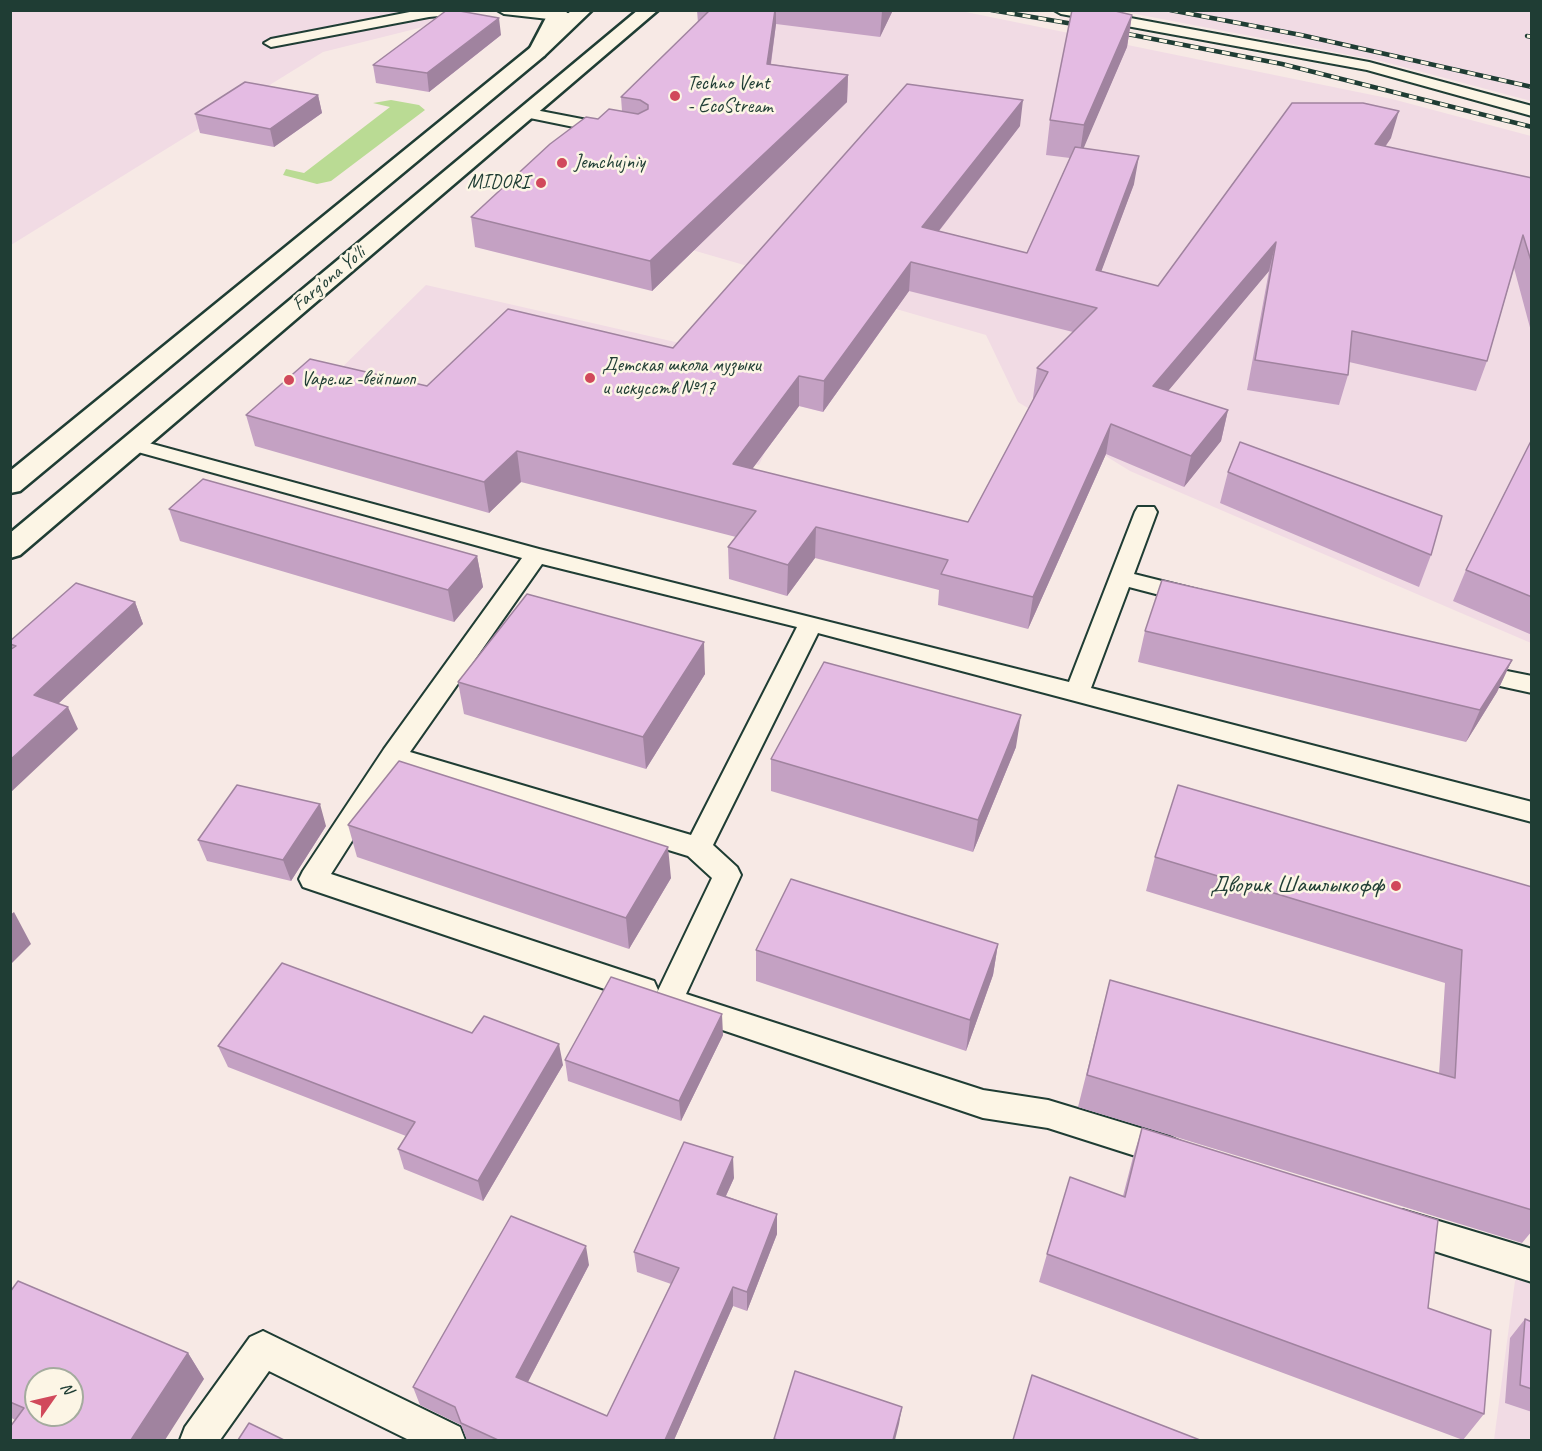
<!DOCTYPE html>
<html>
<head>
<meta charset="utf-8">
<style>
  body { margin:0 }
  #map { position:relative; width:1542px; height:1451px; overflow:hidden; background:#f7e9e5; font-family:Caveat,sans-serif }
  canvas { display:block }
  .frame { position:absolute; inset:0; border:12px solid #1f3d34; pointer-events:none }
  .north { position:absolute; left:24px; top:1367px; width:60px; height:60px; box-sizing:border-box; background:#fcf5e5; border:2px solid #a4ab9e; border-radius:50%; rotate:56deg; font-size:16px; font-weight:700; line-height:24px; text-align:center; color:#1f3d34 }
  .north::after { content:''; display:block; margin:auto; width:21px; height:27px; background:#d1495b; clip-path:polygon(50% 0,100% 100%,50% 72%,0 100%) }
</style>
</head>
<body>
<div id="map">
<canvas width="1542" height="1451"></canvas>
<div class="frame"></div>
<div class="north">N</div>
</div>
<script>
const c = document.querySelector('canvas').getContext('2d');
c.lineJoin = 'round';
function paint(path, color) {
  c.fillStyle = color;
  c.fill(path, 'evenodd');
}
function poly(rows) {
  const path = new Path2D();
  for (const r of rows) {
    path.moveTo(r[0], r[1]);
    for (let i = 2; i < r.length; i += 2) path.lineTo(r[i], r[i + 1]);
  }
  return path;
}
function stroke(path, color, width, dash) {
  c.strokeStyle = color;
  c.lineWidth = width;
  c.lineCap = dash ? 'butt' : 'round';
  c.setLineDash(dash || []);
  c.stroke(path);
}
function drawText(font, color, halo, rows, align = 'center') {
  c.font = font + ' Caveat,sans-serif';
  c.lineWidth = 5;
  c.setLineDash([]);
  c.textBaseline = 'middle';
  c.strokeStyle = halo;
  c.fillStyle = color;
  for (const [text, x, y, turn = 0] of rows) {
    c.save();
    c.translate(x, y);
    c.rotate((+turn || 0) * Math.PI / 180);
    c.textAlign = isNaN(turn) ? turn : align;
    if (halo) c.strokeText(text, 0, 0);
    c.fillText(text, 0, 0);
    c.restore();
  }
}
const built = poly([
  [11,11,450,11,447,21,323,52,11,245],
  [712,11,961,11,1392,99,1531,136,1531,643,1130,471,1018,402,986,335,630,232],
  [1120,11,1531,11,1531,101,1381,61],
  [426,285,789,368,874,341,823,412,799,406,765,452,759,465,588,424,322,387],
  [1531,1263,1531,1440,1494,1440,1515,1281]
]);
const green = poly([
  [391,100,419,105,425,110,331,181,317,184,283,175,286,169,304,173,390,107,373,103]
]);
const lane = poly([
  [420,10,466,10,459,14,429,17,271,47,264,43,271,39,420,10],
  [497,10,545,10,575,14,582,18,575,22,504,14,497,10],
  [1054,10,1087,10,1369,62,1532,106,1532,116,1367,70,1061,14,1054,10],
  [525,108,613,125,621,130,613,135,520,116,517,113,520,110,525,108],
  [134,439,539,549,1069,682,1135,512,1138,507,1154,507,1157,512,1134,574,1202,591,1206,596,1202,601,1194,604,1129,587,1091,688,1532,802,1532,822,818,633,713,845,737,867,741,875,686,994,983,1090,1048,1100,1170,1137,1181,1142,1186,1152,1181,1162,1170,1167,1048,1128,983,1118,678,1015,676,1009,669,1011,658,1008,654,999,712,878,688,856,399,767,331,874,654,981,658,990,654,999,643,1002,303,887,299,879,303,871,384,749,522,558,127,449,124,445,127,441,134,439],
  [542,564,797,627,691,835,410,752,542,564],
  [1477,665,1532,676,1532,693,1468,679,1465,673,1468,667,1477,665],
  [1402,1210,1532,1249,1532,1282,1390,1237,1385,1226,1390,1215,1402,1210],
  [263,1331,460,1427,465,1440,409,1440,269,1371,220,1440,180,1440,185,1427,250,1337,263,1331]
]);
const secondary = poly([
  [550,10,568,10,544,56,530,56,528,52,550,10]
]);
const primary = poly([
  [572,10,592,10,544,56,20,491,10,493,10,471,530,48,572,10],
  [638,10,658,10,20,555,10,558,10,533,638,10]
]);
const rail = poly([
  [991,10,1085,26],
  [1170,10,1301,35,1532,87],
  [1112,31,1282,64,1532,127],
  [1527,36,1532,37]
]);
const wall = poly([
  [697,10,893,10,880,37,776,24,771,64,848,75,847,102,652,291,475,247,471,217,598,119,622,111,621,97,698,23],
  [1132,15,1127,47,1083,148,1134,184,1101,271,1158,286,1391,138,1385,147,1532,178,1532,335,1514,268,1487,361,1476,391,1349,362,1348,375,1339,405,1247,390,1269,271,1168,391,1228,410,1221,441,1184,487,1106,454,1028,629,938,605,939,590,815,558,787,596,729,579,728,547,736,537,521,482,489,513,255,446,246,415,673,348,1020,126,939,231,1027,253,1070,158,1046,155,1050,120],
  [909,291,1073,332,1037,368,1033,398,1034,399,968,522,752,469,799,406,823,412],
  [501,35,429,92,376,83,373,65],
  [318,95,322,113,274,147,200,133,195,114],
  [1532,439,1532,635,1453,601,1466,570],
  [1228,472,1431,555,1419,587,1220,503],
  [169,509,477,556,483,587,454,622,180,541],
  [135,602,143,624,58,704,78,729,11,650,10,641],
  [1145,631,1512,660,1497,692,1466,742,1138,662],
  [705,674,646,769,464,714,458,682],
  [1016,747,973,852,771,791,771,759],
  [348,825,671,878,629,949,357,857],
  [326,826,291,881,207,861,198,840],
  [1155,857,1532,887,1532,1231,1522,1243,1078,1107,1110,980,1439,1074,1445,983,1146,891],
  [998,944,993,975,966,1051,756,981,756,950],
  [472,1033,563,1065,483,1201,404,1169,398,1149,406,1136,228,1067,218,1046],
  [723,1035,681,1121,568,1081,565,1060],
  [1142,1128,1428,1308,1484,1414,1463,1440,1039,1282,1047,1254,1123,1196,1133,1157],
  [734,1178,726,1196,777,1214,777,1234,747,1311,733,1306,674,1440,467,1440,461,1425,420,1405,413,1387,589,1265,528,1382,607,1416,671,1284,637,1272,634,1252],
  [10,1292,188,1353,204,1379,15,1420,10,1417],
  [1525,1319,1532,1322,1532,1412,1505,1403,1510,1338]
]);
const shadedWall = poly([
  [775,10,776,10,776,24,767,91,767,64],
  [882,10,893,10,880,37,882,11],
  [1132,15,1127,47,1079,159,1084,125],
  [499,18,501,35,429,92,427,73],
  [848,75,847,102,652,291,650,261],
  [318,95,322,113,274,147,270,129],
  [1023,100,1020,126,920,255,922,227],
  [1399,111,1391,138,1367,172,1375,144],
  [1139,156,1134,184,1091,299,1096,270],
  [1276,242,1269,271,1147,416,1153,386],
  [911,262,909,291,823,412,824,381],
  [799,376,799,406,733,495,733,464],
  [1228,410,1221,441,1184,487,1191,456],
  [1111,424,1106,454,1028,629,1033,597],
  [517,451,521,482,489,513,484,482],
  [816,527,815,558,787,596,788,565],
  [477,556,483,587,454,622,448,590],
  [135,602,143,624,44,717,34,695],
  [704,642,705,674,646,769,643,737],
  [1512,660,1497,692,1466,742,1480,710],
  [68,707,78,729,10,793,10,760],
  [1021,715,1016,747,973,852,978,820],
  [320,804,326,826,291,881,283,860],
  [668,847,671,878,629,949,626,918],
  [14,912,31,944,10,965,10,915],
  [998,944,993,975,966,1051,970,1020],
  [722,1014,723,1035,681,1121,679,1101],
  [559,1044,563,1065,483,1201,478,1181],
  [733,1157,734,1178,718,1213,717,1194],
  [777,1214,777,1234,747,1311,747,1292],
  [586,1246,589,1265,521,1395,516,1377],
  [733,1287,733,1306,674,1440,665,1440],
  [188,1353,204,1379,165,1440,131,1440],
  [902,1407,899,1424,895,1440,893,1440]
]);
const building = poly([
  [447,10,454,10,499,18,427,73,373,65,447,10],
  [710,10,775,10,767,64,848,75,650,261,471,217,550,144,586,117,598,119,609,109,638,114,648,109,648,105,640,100,621,97,710,10],
  [1072,10,1111,10,1132,15,1084,125,1050,120,1072,10],
  [245,82,318,95,270,129,195,114,245,82],
  [907,84,1023,100,922,227,1027,253,1075,147,1139,156,1096,270,1158,286,1292,103,1363,103,1399,111,1375,144,1532,178,1532,264,1523,235,1487,361,1352,331,1348,375,1255,360,1276,242,1153,386,1228,410,1191,456,1111,424,1033,597,941,574,948,560,816,527,788,565,728,547,756,511,517,451,484,482,246,415,310,359,427,386,508,309,673,348,907,84],
  [911,262,1097,308,1037,368,1048,372,968,522,733,464,799,376,824,381,911,262],
  [1532,439,1532,597,1466,570,1532,439],
  [1240,442,1442,516,1431,555,1228,472,1240,442],
  [203,479,477,556,448,590,169,509,203,479],
  [1162,580,1512,660,1480,710,1145,631,1162,580],
  [76,583,135,602,34,695,68,707,10,760,10,650,16,646,10,644,10,641,76,583],
  [527,594,704,642,643,737,458,682,527,594],
  [824,662,1021,715,978,820,771,759,824,662],
  [399,761,668,847,626,918,348,825,399,761],
  [237,785,320,804,283,860,198,840,237,785],
  [1178,785,1532,887,1532,1210,1087,1075,1110,980,1455,1078,1462,950,1155,857,1178,785],
  [791,879,998,944,970,1020,756,950,791,879],
  [282,963,472,1033,484,1016,559,1044,478,1181,398,1149,415,1122,218,1046,282,963],
  [611,977,722,1014,679,1101,565,1060,611,977],
  [1142,1128,1438,1220,1428,1308,1491,1330,1484,1414,1047,1254,1070,1177,1125,1197,1142,1128],
  [684,1142,733,1157,717,1194,777,1214,747,1292,733,1287,665,1440,498,1440,461,1423,455,1407,413,1387,511,1216,586,1246,516,1377,607,1416,679,1268,634,1252,684,1142],
  [18,1281,188,1353,131,1440,10,1440,10,1427,24,1408,10,1402,10,1292,18,1281],
  [36,1379,72,1379,72,1415,36,1415,36,1379],
  [1525,1319,1532,1322,1532,1389,1520,1385,1525,1319],
  [795,1371,902,1407,893,1440,778,1440,774,1439,795,1371],
  [1032,1375,1200,1440,1013,1440,1032,1375],
  [249,1423,284,1440,238,1440,249,1423]
]);
const markers = [
  [675,96,6,"#d1495b"],
  [562,163,6,"#d1495b"],
  [541,183,6,"#d1495b"],
  [590,378,6,"#d1495b"],
  [289,380,6,"#d1495b"],
  [1396,886,6,"#d1495b"]
];
const farPoinames = [
  ["Techno Vent",687,84],
  ["- EcoStream",687,107],
  ["Jemchujniy",574,163],
  ["MIDORI",529,183,"right"],
  ["Детская школа музыки",602,366],
  ["и искусств №17",602,389],
  ["Vape.uz -вейпшоп",301,380]
];
const farStreetnames = [
  ["Farg'ona Yo'li",329,279,-40]
];
const poiNames = [
  ["Дворик Шашлыкофф",1384,886]
];
paint(built, '#f1dbe4');
paint(green, '#badb94');
stroke(lane, '#1f3d34', 4);
stroke(secondary, '#1f3d34', 5);
stroke(primary, '#1f3d34', 5);
paint(lane, '#fcf5e5');
paint(secondary, '#fcf5e5');
paint(primary, '#fcf5e5');
stroke(rail, '#1f3d34', 4.5);
stroke(rail, '#fcf5e5', 3, [8]);
paint(wall, '#c4a1c3');
paint(shadedWall, '#a0839f');
paint(building, '#e4bbe3');
stroke(building, '#a0839f', 1.5);
for (const [x, y, r, color] of markers) {
  const dot = new Path2D();
  dot.arc(x, y, r, 0, 2 * Math.PI);
  c.fillStyle = color;
  c.fill(dot);
  stroke(dot, '#fcf5e5', 2);
}
drawText('20px', '#1f3d34', '#fcf5e5', farPoinames, 'left');
drawText('20px', '#1f3d34', '#fcf5e5', farStreetnames);
drawText('24px', '#1f3d34', '#fcf5e5', poiNames, 'right');
</script>
</body>
</html>
